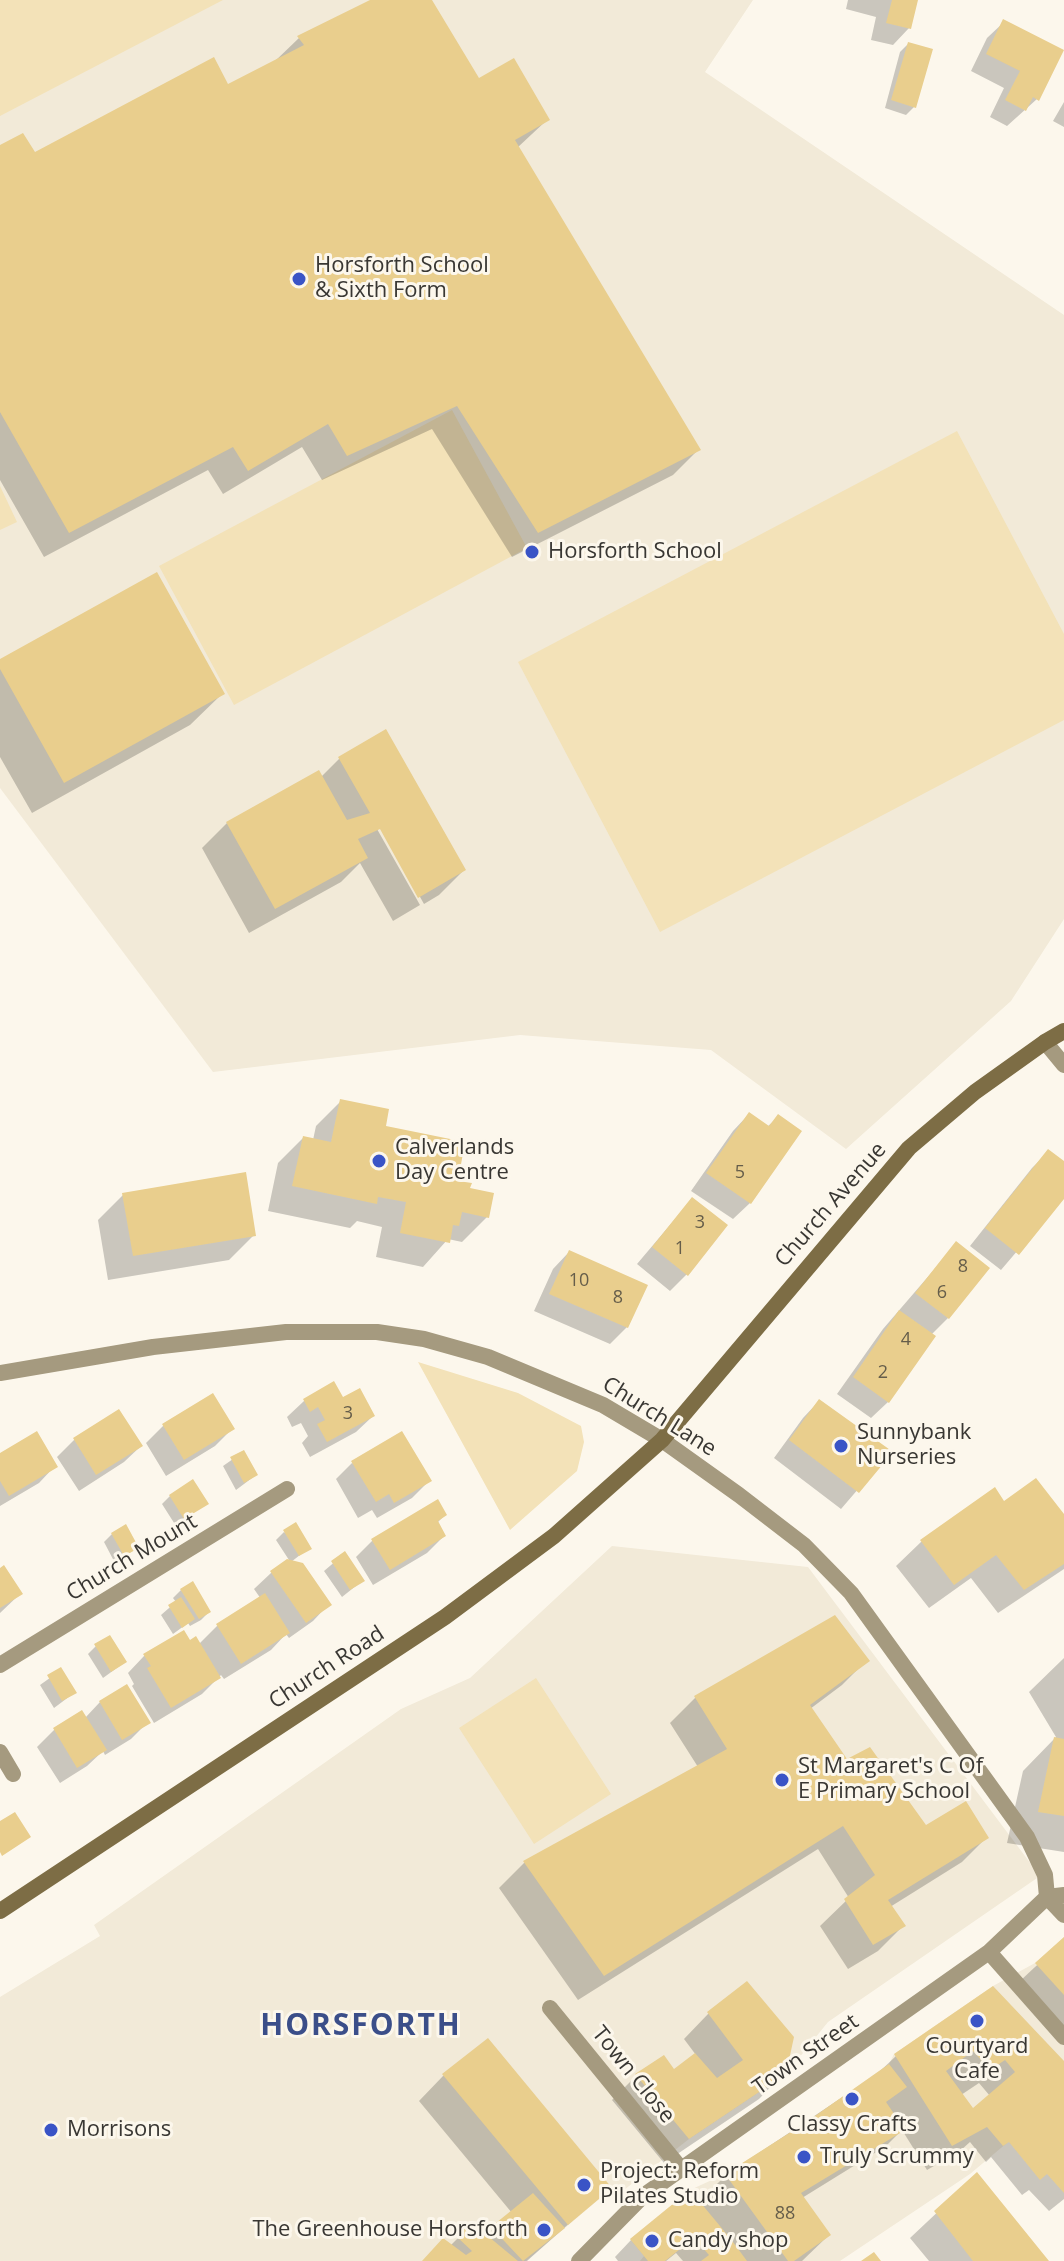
<!DOCTYPE html>
<html>
<head>
<meta charset="utf-8">
<style>
  body { margin:0 }
  canvas { display:block; background:#fcf7ec }
</style>
</head>
<body>
<canvas width="1064" height="2261"></canvas>
<script>
const c = document.querySelector('canvas').getContext('2d');
c.lineJoin = 'round';
function paint(path, color) {
  c.fillStyle = color;
  c.fill(path, 'evenodd');
}
function poly(rows) {
  const path = new Path2D();
  for (const r of rows) {
    path.moveTo(r[0], r[1]);
    for (let i = 2; i < r.length; i += 2) path.lineTo(r[i], r[i + 1]);
  }
  return path;
}
function stroke(path, color, width, dash) {
  c.strokeStyle = color;
  c.lineWidth = width;
  c.lineCap = dash ? 'butt' : 'round';
  c.setLineDash(dash || []);
  c.stroke(path);
}
function drawText(font, color, halo, rows, align = 'center') {
  c.font = font + ' "Open Sans",sans-serif';
  c.lineWidth = 6;
  c.setLineDash([]);
  c.textBaseline = 'middle';
  c.strokeStyle = halo;
  c.fillStyle = color;
  for (const [text, x, y, turn = 0] of rows) {
    c.save();
    c.translate(x, y);
    c.rotate((+turn || 0) * Math.PI / 180);
    c.textAlign = isNaN(turn) ? turn : align;
    if (halo) c.strokeText(text, 0, 0);
    c.fillText(text, 0, 0);
    c.restore();
  }
}
const built = poly([
  [0,0,753,0,705,72,1064,315,1064,919,1011,1001,846,1149,711,1050,520,1035,213,1072,0,788],
  [612,1546,808,1567,1040,1876,828,2022,786,2074,689,2139,624,2190,611,2189,526,2261,0,2261,0,1997,100,1936,94,1925,401,1709,470,1678],
  [1064,1937,1064,2095,970,2174,840,2261,640,2261,644,2256,630,2239,690,2190,725,2174,805,2123,889,2064,894,2054,993,1986,1035,1963]
]);
const green = poly([
  [0,0,223,0,0,116],
  [452,410,527,548,234,705,159,566],
  [957,431,1064,634,1064,720,660,932,518,662],
  [0,486,17,522,0,530],
  [418,1362,518,1393,581,1426,584,1442,577,1471,510,1530],
  [536,1678,611,1794,534,1844,459,1728]
]);
const shadow = poly([
  [374,0,430,0,478,81,547,120,517,148,698,450,673,475,512,557,432,429,322,480,302,447,223,494,208,470,44,557,0,480,0,147,35,154,228,87,273,63,299,38],
  [848,0,916,0,909,28,893,45,871,40,876,17,846,9],
  [1004,22,1037,99,1007,126,990,117,1004,88,971,71,987,38],
  [908,44,914,107,906,115,885,108,900,52],
  [1064,102,1064,127,1053,121],
  [0,661,222,694,190,725,32,813,0,757],
  [340,758,464,870,439,895,424,904,380,826,377,829,420,905,393,921,360,863,341,882,249,933,202,848,227,823,321,777],
  [341,1101,384,1127,468,1189,487,1217,462,1242,448,1239,423,1267,376,1257,382,1227,357,1221,350,1228,268,1211,278,1163,303,1138,313,1140,316,1126],
  [749,1114,767,1127,778,1117,750,1203,733,1219,691,1191,733,1131],
  [1049,1151,1064,1163,1064,1196,1001,1270,970,1246,1032,1168],
  [123,1195,254,1235,229,1260,108,1280,98,1220],
  [692,1199,687,1274,670,1291,637,1264],
  [957,1243,948,1318,931,1335,888,1402,871,1418,837,1394,883,1329],
  [569,1252,627,1327,610,1344,534,1311,553,1269],
  [212,1396,232,1429,215,1446,166,1476,146,1443,163,1426],
  [342,1400,373,1416,356,1432,310,1457,302,1443,308,1436,301,1423,292,1427,287,1417,304,1401],
  [819,1401,890,1452,841,1509,774,1458,803,1418],
  [74,1440,141,1446,124,1462,79,1491,57,1457],
  [243,1452,256,1475,236,1490,223,1466],
  [0,1455,55,1466,39,1483,0,1506],
  [352,1463,429,1481,412,1498,377,1518,372,1510,358,1518,336,1479],
  [994,1490,1004,1504,1064,1517,1064,1569,998,1613,971,1578,929,1608,896,1566,921,1542],
  [170,1496,206,1503,176,1526,162,1504],
  [445,1515,437,1523,444,1536,427,1553,373,1585,356,1557,373,1540],
  [284,1532,309,1548,291,1562,329,1604,313,1621,289,1638,286,1634,271,1650,224,1679,221,1675,202,1694,154,1723,132,1686,134,1684,128,1673,144,1656,189,1643,199,1644,217,1626,261,1599,254,1589,271,1573,289,1560,276,1540],
  [112,1534,137,1548,115,1563,104,1542],
  [344,1554,362,1581,342,1597,324,1571],
  [0,1570,20,1594,0,1613],
  [181,1590,209,1612,201,1620,190,1626,188,1623,173,1634,161,1615,176,1602,173,1598],
  [835,1617,867,1660,842,1685,810,1709,846,1762,925,1828,987,1837,962,1862,890,1907,903,1926,878,1951,848,1969,820,1926,849,1898,818,1849,578,2000,499,1888,524,1863,698,1767,670,1723,695,1698],
  [96,1646,125,1662,103,1678,88,1654],
  [1064,1658,1064,1852,1007,1843,1023,1771,1056,1737,1029,1692],
  [61,1670,74,1693,54,1708,40,1685],
  [100,1702,148,1722,131,1739,105,1755,103,1751,87,1766,60,1783,37,1747,54,1730,81,1713,85,1718],
  [1064,1940,1064,2029,1020,1981],
  [747,1983,784,2073,759,2099,664,2163,612,2100,636,2076,674,2071,696,2055,684,2039,708,2014],
  [993,1988,1064,2064,1064,2199,1049,2211,1029,2190,1022,2195,991,2157,986,2162,970,2142,960,2151,927,2170,902,2130,886,2146,802,2198,829,2235,802,2261,683,2261,676,2253,666,2261,618,2261,615,2257,631,2240,698,2203,726,2175,877,2074,896,2056],
  [979,2083,990,2096,973,2111,961,2095],
  [488,2041,609,2188,527,2261,423,2261,450,2246,471,2225,485,2236,512,2213,419,2101,443,2076],
  [977,2175,1047,2261,929,2261,910,2238]
]);
const building = poly([
  [370,0,432,0,479,78,514,58,550,120,515,140,701,450,538,533,457,406,347,456,328,424,248,471,233,447,69,533,0,412,0,145,23,133,35,152,214,57,228,84,304,45,297,36],
  [892,0,918,0,911,29,886,23],
  [1003,19,1064,50,1039,101,1033,97,1026,111,1005,100,1020,71,986,54],
  [908,42,933,49,916,108,891,100],
  [157,572,225,694,64,783,0,669,0,659],
  [386,729,466,870,418,898,380,829,358,839,368,858,275,909,226,822,319,770,347,820,370,813,338,757],
  [340,1099,389,1109,386,1126,465,1142,458,1181,472,1183,470,1188,494,1193,489,1218,462,1212,459,1226,453,1225,450,1243,400,1233,406,1202,378,1197,377,1204,292,1186,303,1136,331,1142],
  [749,1112,769,1126,778,1114,802,1131,751,1204,706,1173],
  [1048,1149,1064,1161,1064,1199,1019,1255,985,1228],
  [246,1172,256,1236,133,1256,122,1193],
  [692,1197,728,1225,688,1276,652,1247],
  [956,1241,990,1268,949,1319,915,1293],
  [569,1250,648,1285,628,1328,549,1294],
  [899,1310,936,1336,889,1403,853,1377],
  [334,1381,343,1397,360,1388,375,1416,327,1442,317,1424,325,1420,318,1407,310,1412,303,1399],
  [213,1393,235,1429,184,1460,162,1424],
  [819,1399,893,1452,859,1493,789,1440],
  [119,1409,143,1446,96,1475,73,1438],
  [37,1431,58,1467,9,1496,0,1481,0,1453],
  [402,1431,432,1481,394,1503,389,1494,376,1502,351,1461],
  [244,1450,258,1475,244,1483,230,1457],
  [1036,1478,1064,1514,1064,1564,1024,1590,996,1555,954,1585,920,1540,995,1487,1004,1501],
  [193,1479,209,1504,184,1519,169,1495],
  [438,1499,447,1515,438,1521,446,1536,390,1570,371,1539],
  [296,1522,312,1549,299,1556,283,1530],
  [126,1524,139,1548,124,1556,111,1533],
  [345,1551,365,1581,350,1590,331,1561],
  [287,1559,303,1563,332,1605,306,1623,270,1571],
  [4,1565,23,1594,0,1608,0,1568],
  [193,1581,211,1612,199,1619,180,1589],
  [265,1593,290,1633,241,1664,216,1624],
  [181,1597,195,1619,182,1628,168,1605],
  [835,1615,870,1661,810,1705,847,1759,870,1747,926,1825,966,1801,989,1838,888,1900,906,1926,873,1945,844,1899,875,1875,843,1826,604,1976,523,1861,727,1749,694,1696],
  [184,1630,190,1640,196,1636,221,1678,171,1708,147,1668,151,1666,143,1654],
  [110,1635,127,1662,111,1672,94,1644],
  [61,1667,77,1693,62,1701,47,1675],
  [127,1684,151,1723,122,1740,99,1701],
  [82,1710,107,1750,77,1768,53,1728],
  [1054,1737,1064,1739,1064,1816,1038,1812],
  [15,1812,31,1837,2,1856,0,1852,0,1821],
  [1064,1937,1064,1995,1035,1963],
  [747,1981,794,2037,786,2074,689,2139,635,2074,664,2055,674,2069,695,2053,717,2078,743,2060,707,2012],
  [993,1986,1064,2061,1064,2193,1047,2174,1040,2180,1009,2142,1003,2146,987,2127,952,2146,894,2054],
  [973,2051,990,2070,1005,2060,1015,2072,973,2108,946,2071],
  [488,2038,612,2188,568,2225,442,2074],
  [889,2064,907,2087,886,2102,905,2130,801,2193,831,2235,794,2261,788,2261,725,2174,805,2123],
  [977,2172,1049,2261,973,2261,934,2211],
  [690,2190,730,2238,747,2261,701,2261,709,2255,694,2238,665,2261,648,2261,630,2239],
  [533,2193,565,2228,523,2261,491,2227],
  [471,2222,518,2261,422,2261,443,2238,466,2255,472,2251,457,2237],
  [874,2252,881,2261,861,2261]
]);
const street = poly([
  [1045,1042,1064,1065],
  [0,1373,153,1347,286,1332,377,1332,424,1339,488,1357,603,1405,662,1440,739,1495,804,1545,851,1593,1027,1837,1045,1875,1047,1897],
  [0,1665,287,1489],
  [0,1752,13,1774],
  [1047,1897,1064,1915],
  [989,1952,1064,2037],
  [550,2008,682,2170],
  [579,2261,643,2196,989,1952,1047,1897,1064,1895]
]);
const secondary = poly([
  [0,1911,445,1617,554,1536,662,1440,909,1148,975,1092,1045,1042,1064,1031]
]);
const markers = [
  [299,279,8,"#3a54c6"],
  [532,552,8,"#3a54c6"],
  [379,1161,8,"#3a54c6"],
  [841,1446,8,"#3a54c6"],
  [782,1780,8,"#3a54c6"],
  [977,2021,8,"#3a54c6"],
  [852,2099,8,"#3a54c6"],
  [51,2130,8,"#3a54c6"],
  [804,2157,8,"#3a54c6"],
  [584,2185,8,"#3a54c6"],
  [544,2230,8,"#3a54c6"],
  [652,2241,8,"#3a54c6"]
];
const numberNames = [
  ["5",740,1173],
  ["3",700,1223],
  ["1",680,1249],
  ["8",963,1267],
  ["10",579,1281],
  ["6",942,1293],
  ["8",618,1298],
  ["4",906,1340],
  ["2",883,1373],
  ["3",348,1414],
  ["88",785,2214]
];
const poiNames = [
  ["Horsforth School",315,266],
  ["& Sixth Form",315,291],
  ["Horsforth School",548,552],
  ["Calverlands",395,1148],
  ["Day Centre",395,1173],
  ["Sunnybank",857,1433],
  ["Nurseries",857,1458],
  ["St Margaret's C Of",798,1767],
  ["E Primary School",798,1792],
  ["Courtyard",977,2047,"center"],
  ["Cafe",977,2072,"center"],
  ["Classy Crafts",852,2125,"center"],
  ["Morrisons",67,2130],
  ["Truly Scrummy",820,2157],
  ["Project: Reform",600,2172],
  ["Pilates Studio",600,2197],
  ["The Greenhouse Horsforth",528,2230,"right"],
  ["Candy shop",668,2241]
];
const streetNames = [
  ["Church Avenue",831,1205,-49],
  ["Church Lane",659,1417,32],
  ["Church Mount",132,1558,-31],
  ["Church Road",327,1668,-33],
  ["Town Street",806,2055,-35],
  ["Town Close",633,2075,51]
];
const districtNames = [
  ["HORSFORTH",361,2026]
];
paint(built, '#f2ead8');
paint(green, '#f3e2b8');
paint(shadow, '#0003');
paint(building, '#e9ce8d');
stroke(street, '#a59a7f', 16);
stroke(secondary, '#7d6d45', 16);
for (const [x, y, r, color] of markers) {
  const dot = new Path2D();
  dot.arc(x, y, r, 0, 2 * Math.PI);
  c.fillStyle = color;
  c.fill(dot);
  stroke(dot, '#fcf7ec', 3);
}
drawText('18px', '#655d4a', null, numberNames);
drawText('22px', '#393733', '#fcf7ec', poiNames, 'left');
drawText('22px', '#393733', '#fcf7ec', streetNames);
c.letterSpacing = '2px';
drawText('bold 30px', '#3b4e89', '#fcf7ec', districtNames);
c.letterSpacing = '0px';
</script>
</body>
</html>
